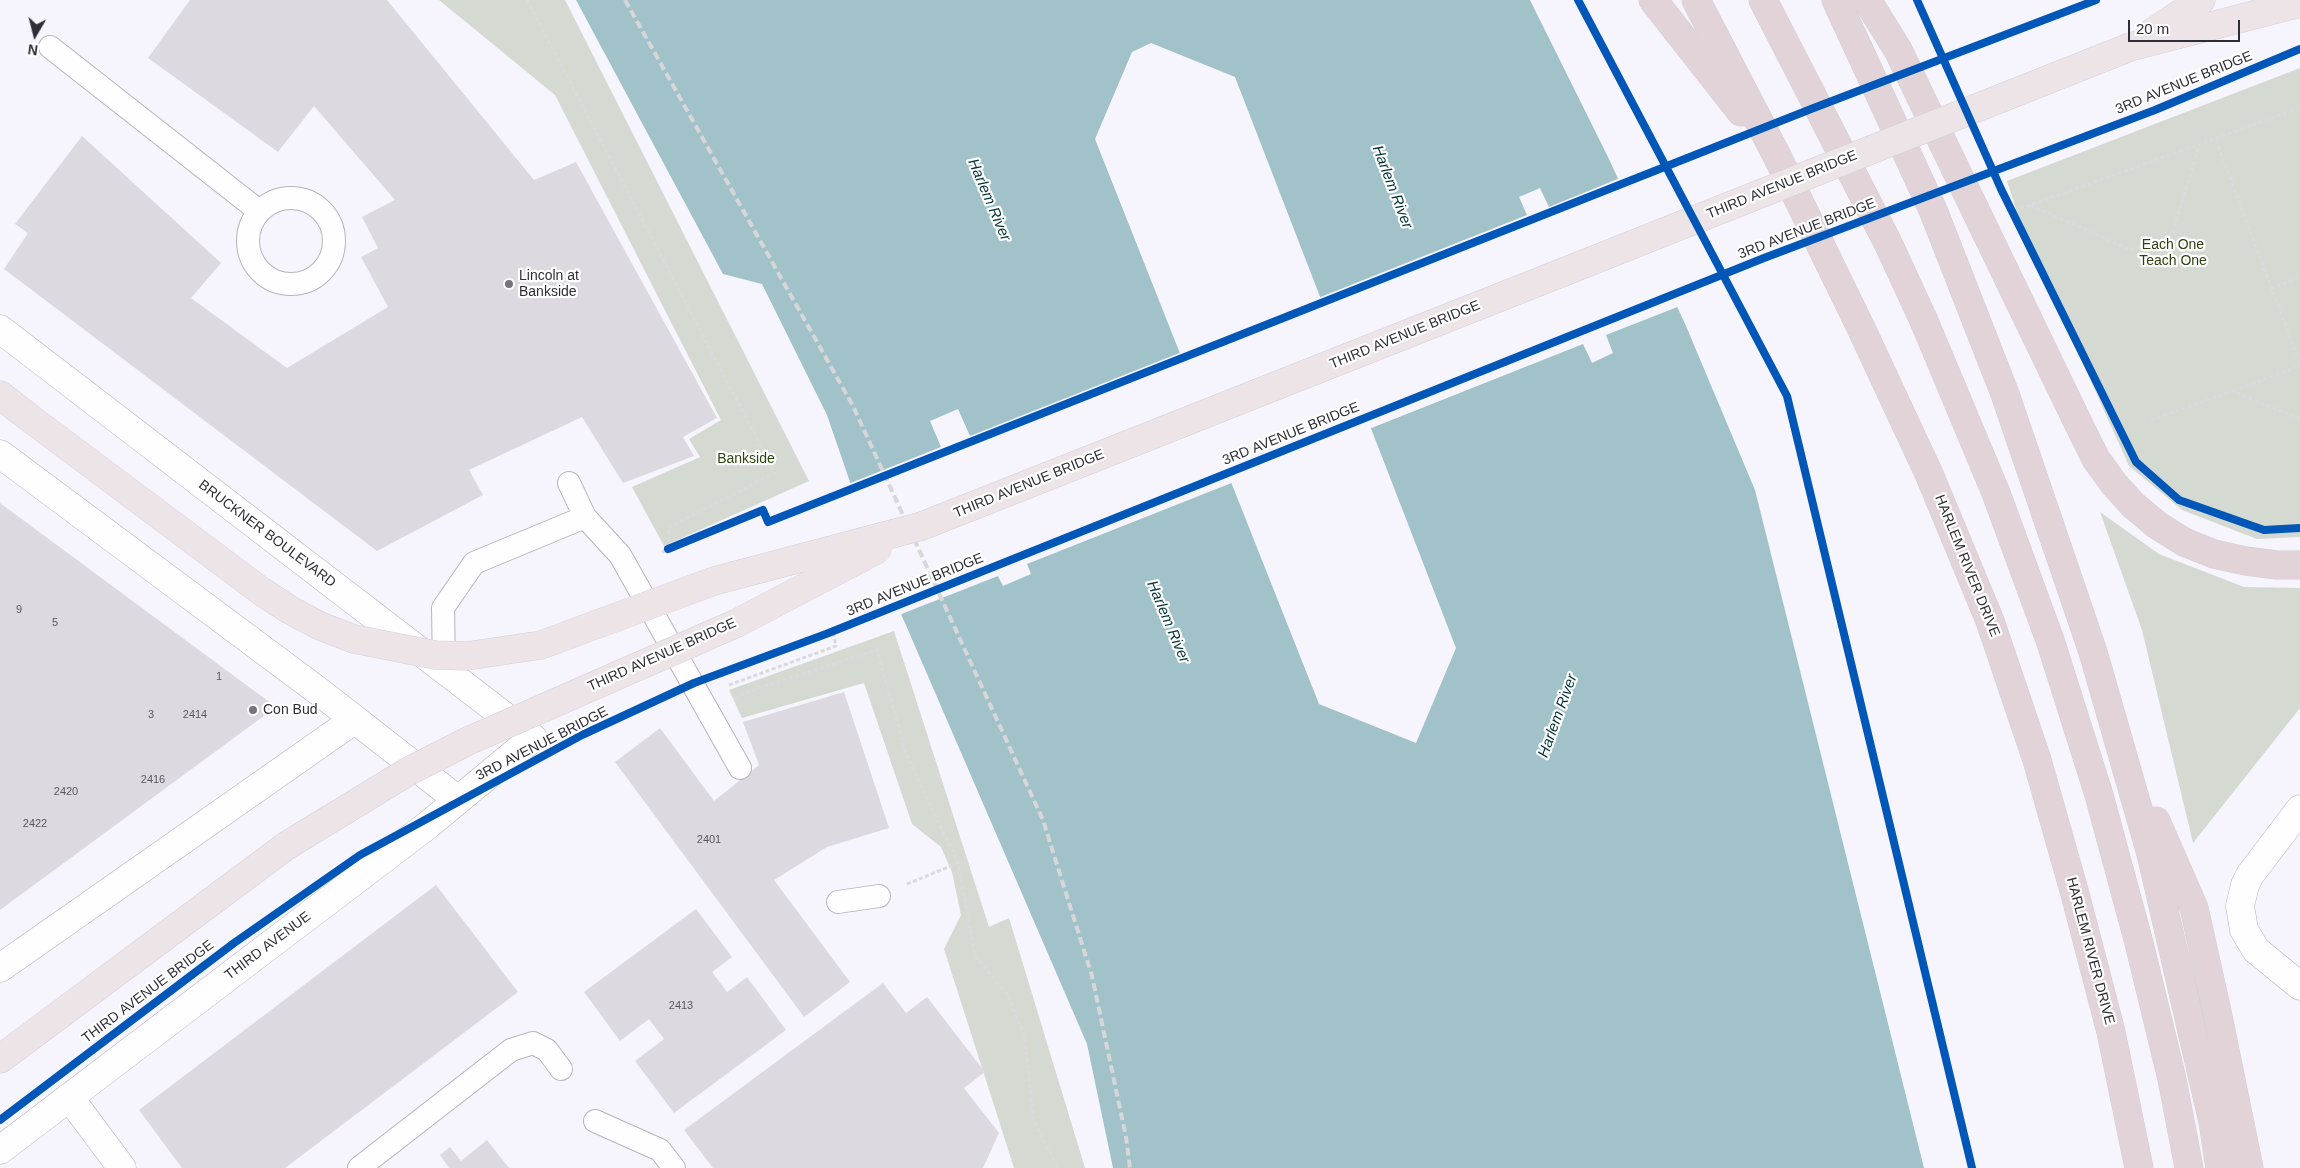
<!DOCTYPE html>
<html>
<head>
<meta charset="utf-8">
<style>
  body { margin:0 }
  #map { position:relative; width:2300px; height:1168px; overflow:hidden; background:#f6f4fc; font-family:Arial,sans-serif }
  canvas { display:block }
  .north { position:absolute; left:10px; top:10px; width:50px; height:50px; -webkit-text-stroke:4px #fff; paint-order:stroke; rotate:188deg; font-size:14px; font-weight:700; line-height:20px; text-align:center; color:#2f2d36 }
  .north::after { content:''; display:block; margin:auto; width:18px; height:22px; background:#2f2d36; clip-path:polygon(50% 0,100% 100%,50% 72%,0 100%) }
  .scale { position:absolute; left:2128px; top:20px; width:112px; height:22px; box-sizing:border-box; border:2px solid #2f2d36; border-top:0; padding-left:6px; font-size:15px; line-height:18px; white-space:nowrap; color:#2f2d36; -webkit-text-stroke:4px #fff; paint-order:stroke }
</style>
</head>
<body>
<div id="map">
<canvas width="2300" height="1168"></canvas>
<div class="north">N</div>
<div class="scale">20 m</div>
</div>
<script>
const c = document.querySelector('canvas').getContext('2d');
c.lineJoin = 'round';
function paint(path, color) {
  c.fillStyle = color;
  c.fill(path, 'evenodd');
}
function poly(rows) {
  const path = new Path2D();
  for (const r of rows) {
    if (r.length === 3) {
      path.moveTo(r[0] + r[2], r[1]);
      path.arc(r[0], r[1], r[2], 0, 2 * Math.PI);
      continue;
    }
    path.moveTo(r[0], r[1]);
    for (let i = 2; i < r.length; i += 2) path.lineTo(r[i], r[i + 1]);
  }
  return path;
}
function stroke(path, color, width, dash) {
  c.strokeStyle = color;
  c.lineWidth = width;
  c.lineCap = dash ? 'butt' : 'round';
  c.setLineDash(dash || []);
  c.stroke(path);
}
function drawText(font, color, halo, rows, align = 'center') {
  c.font = font + ' Arial,sans-serif';
  c.lineWidth = 4.5;
  c.setLineDash([]);
  c.textBaseline = 'middle';
  c.strokeStyle = halo;
  c.fillStyle = color;
  for (const [text, x, y, turn = 0] of rows) {
    c.save();
    c.translate(x, y);
    c.rotate((+turn || 0) * Math.PI / 180);
    c.textAlign = isNaN(turn) ? turn : align;
    if (halo) c.strokeText(text, 0, 0);
    c.fillText(text, 0, 0);
    c.restore();
  }
}
const green = poly([
  [439,0,565,0,809,481,664,546,632,487,700,457,689,439,721,420,555,95],
  [2300,68,2300,537,2257,539,2182,510,2129,466,2022,228,2007,181],
  [2100,512,2159,554,2244,587,2300,588,2300,708,2193,843,2142,630],
  [894,631,989,927,1009,918,1085,1168,1014,1168,944,949,961,915,952,872,941,847,912,824,864,683,742,718,729,690]
]);
const water = poly([
  [576,0,1530,0,1608,157,1686,326,1755,490,1924,1168,1113,1168,1087,1044,873,549,827,415,762,284,723,274],
  [1151,43,1235,77,1456,648,1416,743,1319,704,1095,139,1132,52]
]);
const pier = poly([
  [1620,178,1680,306,1606,335,1613,353,1592,363,1583,344,1369,429,1318,298,1527,215,1519,197,1540,188,1549,207],
  [1182,352,1234,482,1027,564,1031,574,1003,586,998,576,899,615,871,550,848,484,941,447,930,421,958,409,970,436]
]);
const building = poly([
  [190,0,387,0,534,180,576,162,717,418,683,437,694,456,623,483,582,417,469,470,483,495,377,551,4,269,28,233,15,224,82,136,221,263,191,298,287,368,388,307,361,257,378,248,362,217,395,200,314,106,278,152,148,58],
  [0,503,276,707,0,910],
  [844,692,889,828,827,847,774,880,850,982,804,1017,615,762,660,728,714,801,759,765,743,722],
  [436,885,518,992,285,1168,182,1168,139,1110],
  [696,909,732,957,712,972,727,992,747,977,786,1030,674,1113,635,1061,664,1039,649,1019,620,1041,584,992],
  [883,983,906,1013,927,997,985,1072,964,1088,999,1133,983,1168,713,1168,684,1130],
  [487,1140,509,1168,449,1168,440,1155,450,1147,461,1161]
]);
const path = poly([
  [527,0,775,473,669,527,668,549],
  [2216,140,2300,364],
  [2030,205,2131,250,2172,235,2199,146],
  [2014,211,2300,108],
  [2271,289,2300,277],
  [2233,391,2300,366],
  [2151,420,2233,391,2300,419],
  [662,552,755,514],
  [729,685,836,646,833,631],
  [734,698,744,693,877,650,907,756,958,863,975,955,1007,994,1024,1035,1034,1122,1058,1168],
  [907,884,958,863]
]);
const service = poly([
  [50,47,259,211],
  [291,241,43],
  [569,483,585,517,620,555,740,768],
  [444,668,443,608,474,563,585,517],
  [838,902,879,896],
  [595,1121,660,1150,674,1168],
  [359,1168,511,1050,533,1043,547,1050,561,1069]
]);
const minor = poly([
  [0,329,533,738,428,825,0,1150],
  [0,454,321,693,458,800],
  [2300,809,2250,875,2245,885,2240,906,2244,930,2256,950,2300,986],
  [0,968,354,720],
  [69,1097,122,1168]
]);
const primary = poly([
  [2150,34,2201,0],
  [2130,47,2300,3],
  [0,395,27,416],
  [922,526,1561,273],
  [0,1059,286,846]
]);
const motorway = poly([
  [1653,0,1741,112],
  [1696,0,1779,160,1861,328,1929,474,1990,621,2037,760,2075,894,2111,1032,2139,1168],
  [1763,0,1888,243,1924,321,1996,493,2051,643,2099,795,2139,943,2172,1079,2189,1168],
  [1836,0,1933,210,2005,394,2093,652,2151,854,2213,1122,2220,1168],
  [1867,0,1898,50,2082,431,2096,459,2114,484,2133,505,2157,525,2184,542,2214,554,2246,561,2277,565,2300,565],
  [2156,821,2194,908,2218,1016,2249,1168]
]);
const rail = poly([
  [625,0,853,406,1043,820,1092,976,1126,1137,1130,1168]
]);
const primaryBridge = poly([
  [1561,273,2130,47],
  [27,416,261,591,290,610,320,626,354,639,435,655,467,656,541,645,714,581,922,526],
  [286,846,409,771,468,741,737,623,878,549]
]);
const cycleway = poly([
  [1578,0,1787,396,1972,1168],
  [1917,0,2001,189,2136,462,2179,500,2264,530,2300,528],
  [668,549,763,510,768,522,1811,109,2096,0],
  [0,1120,234,943,360,855,582,735,694,683,826,634,1764,258,2155,110,2300,49]
]);
const markers = [
  [509,284,5,"#75737b"],
  [253,710,5,"#75737b"]
];
const numberNames = [
  ["9",19,610],
  ["5",55,623],
  ["1",219,677],
  ["3",151,715],
  ["2414",195,715],
  ["2416",153,780],
  ["2420",66,792],
  ["2422",35,824],
  ["2401",709,840],
  ["2413",681,1006]
];
const streetNames = [
  ["3RD AVENUE BRIDGE",2184,83,-22],
  ["THIRD AVENUE BRIDGE",1782,185,-22],
  ["3RD AVENUE BRIDGE",1807,229,-21],
  ["THIRD AVENUE BRIDGE",1405,335,-22],
  ["3RD AVENUE BRIDGE",1291,434,-22],
  ["THIRD AVENUE BRIDGE",1029,484,-22],
  ["BRUCKNER BOULEVARD",267,534,37],
  ["HARLEM RIVER DRIVE",1967,566,68],
  ["3RD AVENUE BRIDGE",915,585,-22],
  ["THIRD AVENUE BRIDGE",662,655,-24],
  ["3RD AVENUE BRIDGE",542,744,-27],
  ["THIRD AVENUE",268,946,-37],
  ["HARLEM RIVER DRIVE",2090,951,75],
  ["THIRD AVENUE BRIDGE",148,992,-37]
];
const parkNames = [
  ["Each One",2173,245],
  ["Teach One",2173,261],
  ["Bankside",746,459]
];
const poiNames = [
  ["Lincoln at",519,276],
  ["Bankside",519,292],
  ["Con Bud",263,710]
];
const waterNames = [
  ["Harlem River",1392,187,69],
  ["Harlem River",989,200,67],
  ["Harlem River",1168,622,67],
  ["Harlem River",1558,716,-70]
];
paint(green, '#d4dad1');
paint(water, '#a0c2c8');
paint(pier, '#f6f4fc');
paint(building, '#ddd9e1');
stroke(service, '#b6b4bc', 24);
stroke(minor, '#b6b4bc', 29);
stroke(primary, '#d2d1d6', 29);
stroke(motorway, '#d2d1d6', 29);
stroke(path, '#dad9dc', 3, [4, 2.5]);
stroke(service, '#fefdff', 22);
stroke(minor, '#fefdff', 28);
stroke(primary, '#ede4e8', 28);
stroke(motorway, '#e1d3d7', 28);
stroke(rail, '#d7d6d8', 4, [8, 4]);
stroke(primaryBridge, '#d2d1d6', 29, []);
stroke(primaryBridge, '#ede4e8', 28);
stroke(cycleway, '#0057b8', 8);
for (const [x, y, r, color] of markers) {
  const dot = new Path2D();
  dot.arc(x, y, r, 0, 2 * Math.PI);
  c.fillStyle = color;
  c.fill(dot);
  stroke(dot, '#fff', 2);
}
drawText('11px', '#5a5861', null, numberNames);
drawText('14px', '#2f2d36', '#fff', streetNames);
drawText('14px', '#2b430d', '#fff', parkNames);
drawText('14px', '#2f2d36', '#fff', poiNames, 'left');
drawText('italic 15px', '#003235', '#fff', waterNames);
</script>
</body>
</html>
